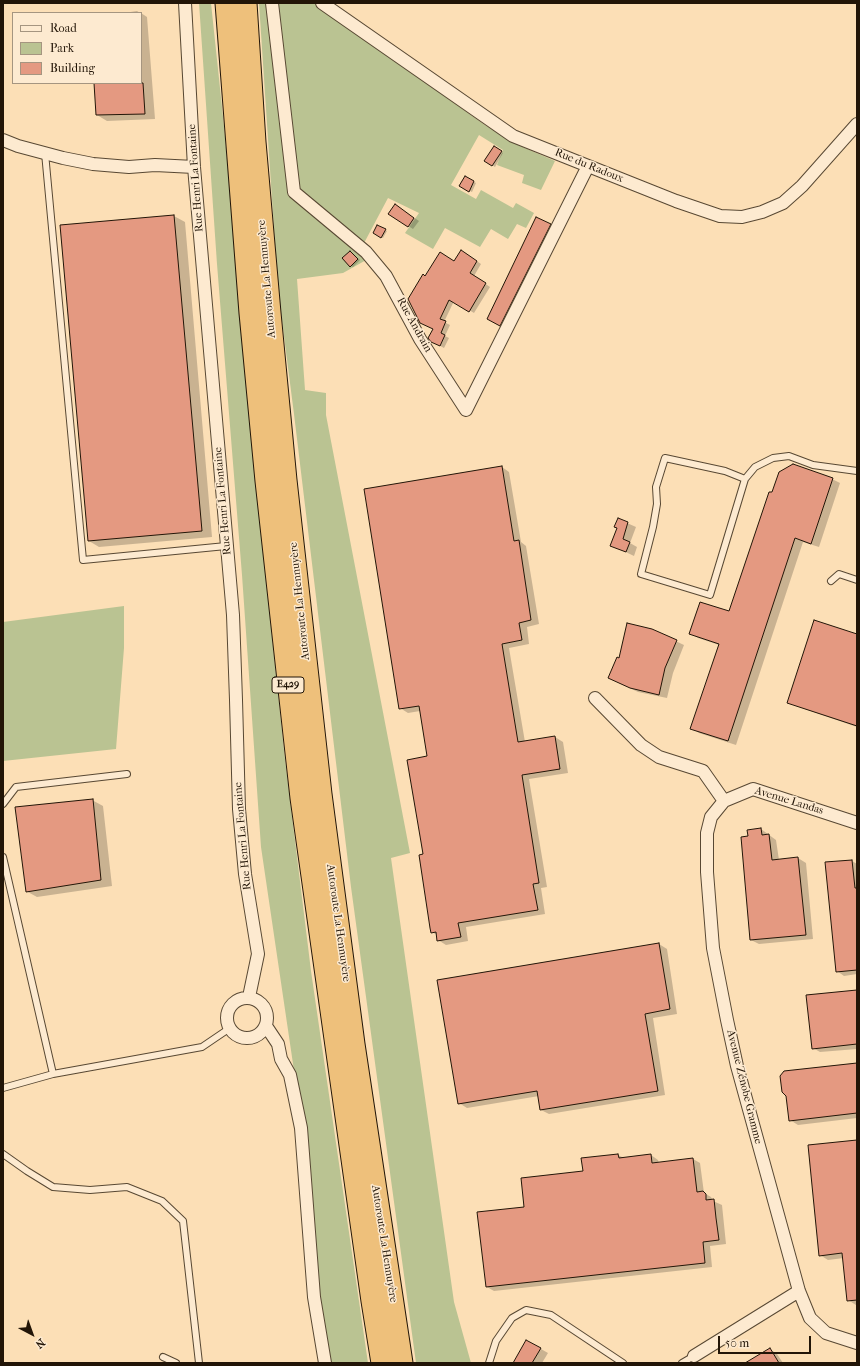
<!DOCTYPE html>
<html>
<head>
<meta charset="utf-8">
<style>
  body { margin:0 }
  #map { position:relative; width:860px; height:1366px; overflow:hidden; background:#fcdfb6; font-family:"IM FELL French Canon",serif }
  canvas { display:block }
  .frame { position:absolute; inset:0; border:4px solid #221507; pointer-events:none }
  .legend { position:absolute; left:12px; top:12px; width:130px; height:72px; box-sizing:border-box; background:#fdead0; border:1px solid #a59580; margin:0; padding:5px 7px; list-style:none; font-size:12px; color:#221507 }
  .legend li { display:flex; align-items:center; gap:8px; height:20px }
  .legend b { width:20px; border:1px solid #a59580 }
  .north { position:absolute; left:12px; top:1314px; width:40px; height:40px; -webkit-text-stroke:3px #fdead0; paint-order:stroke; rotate:139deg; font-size:11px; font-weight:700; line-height:16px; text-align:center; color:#221507 }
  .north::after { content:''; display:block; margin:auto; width:14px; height:18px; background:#221507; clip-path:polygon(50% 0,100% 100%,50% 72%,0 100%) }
  .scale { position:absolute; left:718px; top:1336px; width:93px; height:18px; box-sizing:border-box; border:2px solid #221507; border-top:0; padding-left:5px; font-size:12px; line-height:14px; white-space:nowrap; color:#221507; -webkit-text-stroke:3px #fdead0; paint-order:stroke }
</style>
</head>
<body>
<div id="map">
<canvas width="860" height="1366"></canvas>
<div class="frame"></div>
<ul class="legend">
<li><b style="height:5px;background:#fdead0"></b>Road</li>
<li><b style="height:11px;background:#bac392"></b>Park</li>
<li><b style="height:11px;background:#e49981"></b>Building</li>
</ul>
<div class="north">N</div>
<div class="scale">50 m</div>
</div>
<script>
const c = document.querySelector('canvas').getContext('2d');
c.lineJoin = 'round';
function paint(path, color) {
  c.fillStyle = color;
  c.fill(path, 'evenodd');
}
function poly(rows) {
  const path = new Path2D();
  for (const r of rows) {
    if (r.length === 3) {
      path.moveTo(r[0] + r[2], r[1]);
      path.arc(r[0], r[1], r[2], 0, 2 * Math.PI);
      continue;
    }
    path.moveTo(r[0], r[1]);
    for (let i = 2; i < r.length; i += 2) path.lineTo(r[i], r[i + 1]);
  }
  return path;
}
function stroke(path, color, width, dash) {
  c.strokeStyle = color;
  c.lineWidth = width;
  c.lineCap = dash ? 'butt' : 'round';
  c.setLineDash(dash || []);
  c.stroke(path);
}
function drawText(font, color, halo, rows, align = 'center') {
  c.font = font + ' "IM FELL French Canon",serif';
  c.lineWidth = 3;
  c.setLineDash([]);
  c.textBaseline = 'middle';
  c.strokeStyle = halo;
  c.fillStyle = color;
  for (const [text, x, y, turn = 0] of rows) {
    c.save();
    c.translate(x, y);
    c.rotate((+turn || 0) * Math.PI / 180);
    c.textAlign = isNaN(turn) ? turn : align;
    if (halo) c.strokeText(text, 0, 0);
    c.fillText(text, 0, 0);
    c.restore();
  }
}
const green = poly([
  [199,3,211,3,224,126,262,543,285,759,311,971,368,1363,331,1363,322,1312,301,1118,261,847,242,575,217,264],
  [259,3,267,3,288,195,368,259,343,273,297,279,305,390,326,393,326,415,410,853,391,858,454,1302,471,1363,416,1363,351,887,294,414,278,290],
  [277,3,314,3,485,125,518,145,555,161,541,190,522,183,524,175,497,165,503,150,479,135,451,185,476,199,481,190,513,208,516,203,534,213,526,228,517,224,508,239,491,229,480,247,445,228,433,249,405,233,419,213,388,198,363,245,300,191],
  [124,606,124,648,116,749,3,761,3,622]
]);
const shadow = poly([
  [137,11,140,13,124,13],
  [141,13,147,17,155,119,107,121,97,115,95,83,141,83],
  [494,147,503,153,495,167,486,161],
  [466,177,476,183,472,192,461,186],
  [400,208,419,221,413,229,389,214],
  [174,216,185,222,212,537,99,547,89,541,61,226],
  [550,225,555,227,505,328,493,322],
  [378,226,387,231,383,238,374,233],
  [350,252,360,260,353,267,351,266],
  [465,253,481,264,474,276,490,287,474,313,454,301,444,322,450,325,445,336,449,338,444,348,431,341,434,329,424,275,426,277,454,262],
  [502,467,509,472,521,542,526,546,539,624,527,627,529,644,509,648,525,742,555,737,563,742,568,773,529,779,547,887,541,888,545,914,466,927,468,941,446,945,438,940,437,935,432,932,424,855,428,757,420,711,408,713,400,708],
  [832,479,840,483,819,547,803,542,736,745,699,733,692,728,719,645,698,638,690,633,730,613],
  [618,519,636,527,630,543,637,547,634,556,611,545,618,528],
  [652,630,684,645,673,673,667,698,638,692,617,682,620,659],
  [857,635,857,727,796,706,788,702],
  [92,800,103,806,112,886,37,897,26,891],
  [761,829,776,840,779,860,798,858,806,863,813,939,759,944,751,940,749,837],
  [852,861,857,864,857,974,844,976,837,971],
  [659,944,667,949,677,1014,653,1018,665,1095,549,1114,541,1110,539,1096,467,1108,459,1103],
  [857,991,857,1049,820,1052,813,1048],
  [857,1064,857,1118,798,1125,790,1120,787,1096],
  [857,1141,857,1305,856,1305,848,1300,844,1258,828,1260,820,1255],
  [618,1155,624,1158,651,1155,658,1160,659,1163,693,1159,700,1163,704,1193,711,1197,713,1201,722,1205,726,1244,710,1246,712,1267,494,1291,487,1287,526,1207,584,1172],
  [527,1341,548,1353,542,1363,514,1363],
  [770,1349,777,1354,783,1363,747,1363]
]);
const building = poly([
  [94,83,143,83,145,114,96,115,94,83],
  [494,146,502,151,492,166,484,161,494,146],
  [465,176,474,181,469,192,459,186,465,176],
  [395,204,414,218,408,227,388,214,395,204],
  [174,215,202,531,88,541,60,225,174,215],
  [536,217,551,224,500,326,487,319,536,217],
  [377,225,386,229,381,238,373,233,377,225],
  [461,250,477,261,470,273,486,283,469,312,449,300,440,319,446,321,441,333,445,335,440,346,431,342,428,338,433,329,420,323,408,299,423,274,425,276,440,252,454,261,461,250],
  [350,251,358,259,350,267,342,258,350,251],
  [793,464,833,478,811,544,795,538,728,741,690,729,719,644,689,634,700,602,729,611,769,492,772,492,779,472,793,464],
  [502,466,514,541,519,540,531,620,519,623,522,640,502,644,518,742,555,736,560,769,522,775,539,883,533,884,538,910,458,923,461,937,437,941,436,932,431,933,430,928,419,855,423,854,421,842,407,760,427,756,419,706,399,709,364,489,502,466],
  [618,518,628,522,623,539,630,542,626,552,610,546,617,528,614,527,618,518],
  [814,620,857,634,857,726,787,703,814,620],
  [627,623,652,629,677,640,665,668,659,695,630,688,608,678,617,657,619,658,627,623],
  [93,799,101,880,26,892,15,807,93,799],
  [761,828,762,835,769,834,772,860,798,857,806,935,750,940,741,837,748,836,747,830,761,828],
  [852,860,855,888,857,888,857,970,836,972,825,862,852,860],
  [659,943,670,1009,645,1014,658,1091,540,1110,537,1091,458,1104,437,980,659,943],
  [857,990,857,1044,812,1049,806,995,857,990],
  [857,1063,857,1113,789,1121,786,1096,782,1092,780,1076,784,1071,857,1063],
  [857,1140,857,1300,847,1301,842,1253,819,1256,808,1145,857,1140],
  [618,1154,619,1158,651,1154,652,1163,693,1158,697,1192,703,1191,706,1194,706,1200,714,1199,716,1218,719,1240,703,1242,705,1263,486,1287,477,1212,524,1207,521,1178,583,1171,581,1158,618,1154],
  [526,1340,541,1348,532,1363,513,1363,526,1340],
  [770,1348,779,1363,745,1363,770,1348]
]);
const lane = poly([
  [45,153,83,560,226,546],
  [745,479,725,471,665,458,656,487,657,504,653,527,641,574,710,595,745,479,755,467,773,458,789,456,813,465,857,471],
  [831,581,839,574,857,580],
  [3,804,16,787,127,774],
  [3,857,53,1074,202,1047,230,1028],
  [3,1088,53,1074],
  [3,1154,27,1171,53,1187,90,1190,127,1187,162,1201,183,1221,199,1363],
  [163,1357,176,1363],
  [489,1363,496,1341,512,1318,526,1310,551,1315,623,1363],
  [682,1363,694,1356]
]);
const street = poly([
  [185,3,194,167,233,615,236,700,239,809,245,874,258,954,249,997],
  [272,3,294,192,366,252,386,276,420,339,466,410,588,166],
  [322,3,513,136,676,201,720,216,742,217,762,212,783,203,802,186,857,124],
  [3,140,18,146,63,158,93,164,129,167,155,165,194,167],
  [595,698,641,745,659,757,703,771,724,801],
  [857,823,753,789,724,801,711,817,707,833,707,872,713,948,727,1020,737,1066,799,1291,810,1318,826,1333,857,1343],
  [247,1018,20],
  [266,1026,278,1044,281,1059,290,1075,301,1128,314,1297,325,1363],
  [694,1356,799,1291]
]);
const highway = poly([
  [226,3,250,313,266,481,301,798,372,1301,382,1363],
  [246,3,255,142,270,313,286,480,321,794,354,1044,402,1363]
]);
const shields = [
  [288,685,32]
];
const shieldNames = [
  ["E429",288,685]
];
const streetNames = [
  ["Rue du Radoux",589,166,22],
  ["Rue Henri La Fontaine",196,178,-94],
  ["Autoroute La Hennuyère",267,279,-95],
  ["Rue Andrain",414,325,61],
  ["Rue Henri La Fontaine",223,501,-95],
  ["Autoroute La Hennuyère",300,601,-96],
  ["Avenue Landas",789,801,17],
  ["Rue Henri La Fontaine",243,836,-95],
  ["Autoroute La Hennuyère",338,923,82],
  ["Avenue Zénobe Gramme",744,1087,76],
  ["Autoroute La Hennuyère",384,1244,81]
];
paint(green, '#bac392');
paint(shadow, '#0003');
paint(building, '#e49981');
stroke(building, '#221507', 1);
stroke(lane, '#584833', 8);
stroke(street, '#584833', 14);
stroke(highway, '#221507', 23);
stroke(lane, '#fdead0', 6);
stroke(street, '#fdead0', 12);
stroke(highway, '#eec07b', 21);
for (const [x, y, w] of shields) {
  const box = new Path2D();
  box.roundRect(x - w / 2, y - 8, w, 16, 3);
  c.fillStyle = '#fdead0';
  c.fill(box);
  stroke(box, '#221507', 1);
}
drawText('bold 10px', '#221507', null, shieldNames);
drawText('11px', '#221507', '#fdead0', streetNames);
</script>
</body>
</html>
